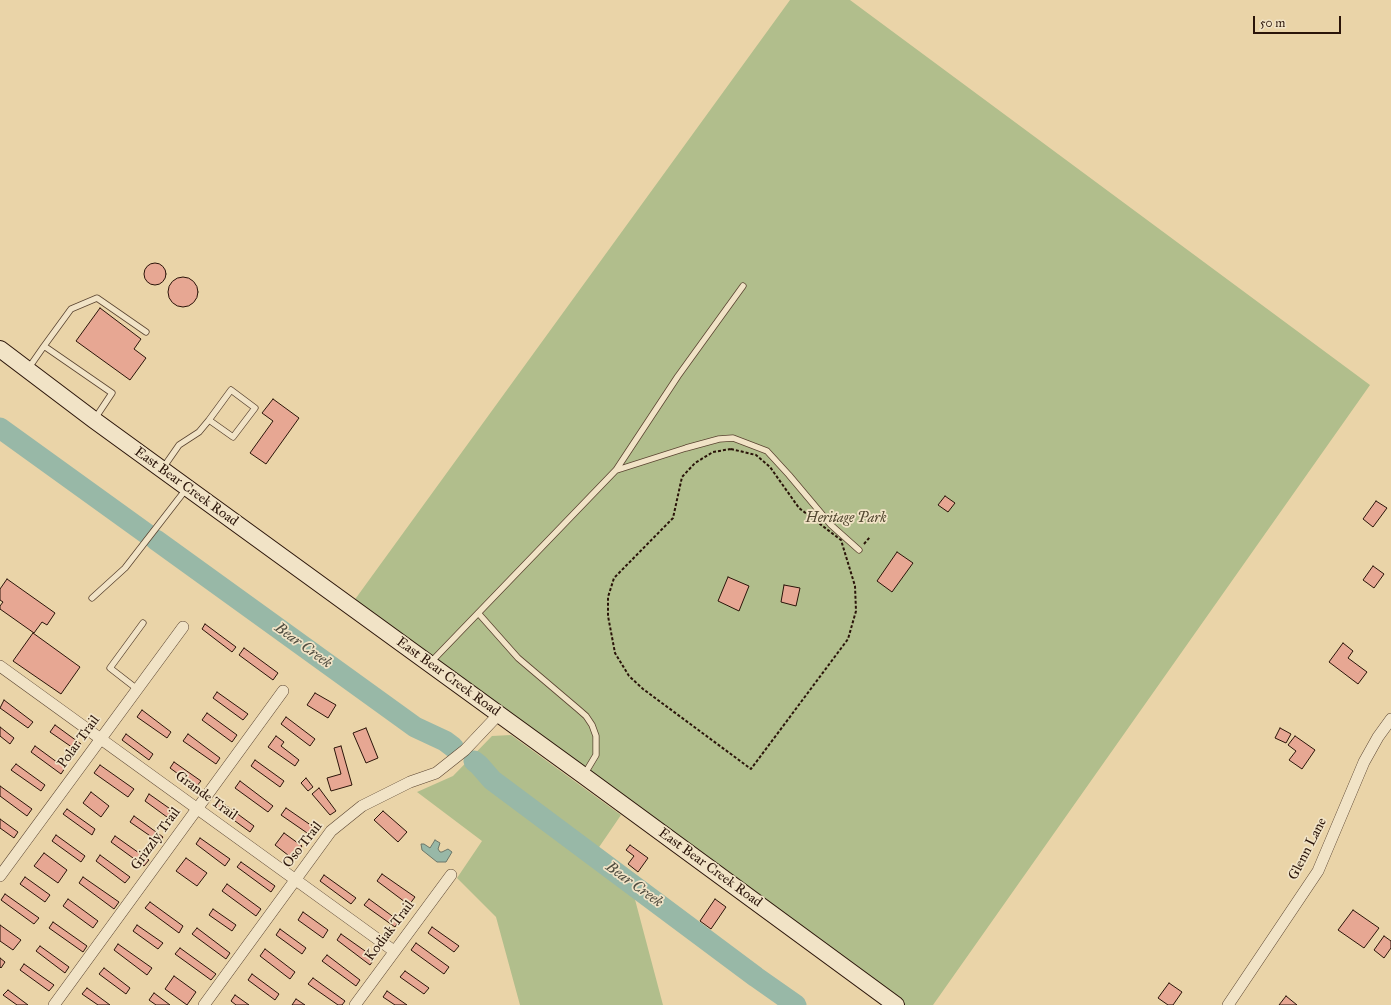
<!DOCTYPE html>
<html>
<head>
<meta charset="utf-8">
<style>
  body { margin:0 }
  #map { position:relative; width:1391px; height:1005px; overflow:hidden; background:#ead4a8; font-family:"IM FELL Great Primer",serif }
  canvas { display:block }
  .scale { position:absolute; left:1253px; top:16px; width:88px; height:18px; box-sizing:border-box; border:2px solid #2a1409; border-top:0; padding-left:5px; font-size:12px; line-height:14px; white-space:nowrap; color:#2a1409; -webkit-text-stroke:3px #f1e3c6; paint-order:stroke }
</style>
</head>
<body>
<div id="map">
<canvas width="1391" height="1005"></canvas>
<div class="scale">50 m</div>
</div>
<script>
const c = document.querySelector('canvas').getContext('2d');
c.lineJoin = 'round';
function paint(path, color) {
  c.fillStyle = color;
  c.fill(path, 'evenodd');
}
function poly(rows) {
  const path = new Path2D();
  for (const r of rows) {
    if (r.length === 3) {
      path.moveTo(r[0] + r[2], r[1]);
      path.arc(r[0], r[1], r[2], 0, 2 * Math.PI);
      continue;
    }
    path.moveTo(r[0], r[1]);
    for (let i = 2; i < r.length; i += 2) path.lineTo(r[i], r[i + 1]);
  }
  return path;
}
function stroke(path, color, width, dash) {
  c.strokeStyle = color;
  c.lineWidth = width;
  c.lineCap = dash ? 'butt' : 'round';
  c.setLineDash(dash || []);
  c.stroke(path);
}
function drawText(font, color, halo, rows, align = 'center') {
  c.font = font + ' "IM FELL Great Primer",serif';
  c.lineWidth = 3.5;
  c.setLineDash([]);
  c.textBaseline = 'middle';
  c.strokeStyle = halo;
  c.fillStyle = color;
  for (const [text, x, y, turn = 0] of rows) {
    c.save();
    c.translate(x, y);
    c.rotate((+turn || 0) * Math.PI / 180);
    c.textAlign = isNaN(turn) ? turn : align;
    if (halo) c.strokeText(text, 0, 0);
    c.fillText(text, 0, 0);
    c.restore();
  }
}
const green = poly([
  [790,0,850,0,1370,385,933,1005,889,1005,348,609],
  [511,735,621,815,593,856,633,892,663,1005,520,1005,496,917,457,878,482,841,417,792,453,776,492,736]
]);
const water = poly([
  [435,840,440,843,438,849,440,852,442,852,448,849,452,852,446,862,437,862,422,850,421,844,424,844,430,848,435,840]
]);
const river = poly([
  [0,428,147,534],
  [156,540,415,727,445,741,453,747],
  [474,761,479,765,492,780,756,977,796,1005]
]);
const building = poly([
  [155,274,11],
  [183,292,15],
  [100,308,141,339,134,349,146,358,130,380,76,341,100,308],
  [273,399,299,418,266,464,250,453,273,421,262,413,273,399],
  [945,496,955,503,948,512,938,505,945,496],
  [1376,501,1387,508,1373,527,1363,519,1376,501],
  [897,552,913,563,892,592,877,581,897,552],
  [1373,566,1384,574,1374,588,1363,580,1373,566],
  [728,577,749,586,739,611,718,601,728,577],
  [7,579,55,613,47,625,42,622,34,633,0,609,0,606,3,602,0,600,0,589,7,579],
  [784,585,800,588,796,606,781,602,784,585],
  [205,624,236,647,232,652,202,629,205,624],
  [33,633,80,667,61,694,13,661,33,633],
  [1343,643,1353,651,1348,658,1367,672,1358,684,1329,662,1343,643],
  [244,648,278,673,273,680,239,655,244,648],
  [217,692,248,714,243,720,213,698,217,692],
  [315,693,336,705,328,718,307,705,315,693],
  [4,700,33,722,28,728,0,708,4,700],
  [142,710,171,732,167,738,137,717,142,710],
  [207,713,237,735,232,742,202,720,207,713],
  [286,717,315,739,310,746,281,724,286,717],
  [55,725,81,744,76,750,50,732,55,725],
  [0,727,14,738,10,744,0,736,0,727],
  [366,728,378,758,366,763,353,733,366,728],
  [1280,728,1291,734,1286,743,1275,738,1280,728],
  [126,734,153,754,149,760,122,740,126,734],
  [188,734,220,758,216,764,183,741,188,734],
  [276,736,284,742,281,746,299,760,295,766,268,747,276,736],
  [1295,736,1315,750,1302,769,1289,760,1296,751,1288,745,1295,736],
  [35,746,65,768,61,774,31,752,35,746],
  [341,746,352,785,331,791,327,778,341,774,334,748,341,746],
  [255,760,284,781,280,787,251,766,255,760],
  [174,762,201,781,196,787,170,768,174,762],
  [16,764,45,785,41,791,11,770,16,764],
  [100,765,134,789,128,797,94,773,100,765],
  [306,778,313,787,308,791,301,783,306,778],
  [240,781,273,806,268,812,235,788,240,781],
  [0,786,32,809,27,816,0,796,0,786],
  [319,788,336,811,330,815,312,794,319,788],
  [91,792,109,806,101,817,83,803,91,792],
  [149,794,176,813,171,820,145,801,149,794],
  [220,801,254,826,250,832,216,807,220,801],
  [286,808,315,828,310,835,281,815,286,808],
  [67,809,95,829,92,835,63,814,67,809],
  [383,811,407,832,398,842,374,820,383,811],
  [134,816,163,837,159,842,130,822,134,816],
  [0,819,18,832,14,838,0,828,0,819],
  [284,833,302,846,293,859,275,845,284,833],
  [56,835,85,856,81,862,52,841,56,835],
  [115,836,149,860,144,866,111,842,115,836],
  [200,838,230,859,225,866,196,844,200,838],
  [630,845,648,858,638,872,628,864,634,856,626,850,630,845],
  [44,853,67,870,58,883,34,866,44,853],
  [100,855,130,877,125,883,96,861,100,855],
  [186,858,207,873,197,886,176,871,186,858],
  [241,862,275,886,271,892,237,867,241,862],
  [382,874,415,897,409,905,377,881,382,874],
  [324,875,356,898,351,904,320,881,324,875],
  [25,877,50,895,45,902,20,884,25,877],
  [83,877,119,902,114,909,79,883,83,877],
  [227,884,261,909,256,916,222,891,227,884],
  [5,894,39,918,34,924,1,900,5,894],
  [68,899,98,921,93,928,63,906,68,899],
  [369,899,399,921,395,927,364,905,369,899],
  [715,899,726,907,711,929,700,921,715,899],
  [150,902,183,926,179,933,145,908,150,902],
  [213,909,236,925,232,931,209,915,213,909],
  [1353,910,1379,928,1364,948,1338,930,1353,910],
  [303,912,328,930,323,938,298,920,303,912],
  [53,922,87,946,83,952,49,928,53,922],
  [0,925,21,940,13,950,0,941,0,925],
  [137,925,163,943,158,949,133,931,137,925],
  [432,927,459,946,454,952,428,933,432,927],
  [197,928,230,953,226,959,192,934,197,928],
  [280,929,306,948,302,954,276,935,280,929],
  [341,934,375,958,370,965,337,940,341,934],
  [1384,936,1391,941,1391,948,1384,958,1374,950,1384,936],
  [416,943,449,967,444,974,411,950,416,943],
  [118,944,152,968,147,975,114,950,118,944],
  [40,946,69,967,65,973,36,951,40,946],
  [180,948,216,974,211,980,175,954,180,948],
  [265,949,295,972,290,979,260,956,265,949],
  [327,955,360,980,356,986,322,961,327,955],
  [0,958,5,962,1,968,0,967,0,958],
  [24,964,54,985,49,991,20,970,24,964],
  [104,968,130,988,126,994,99,974,104,968],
  [405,971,429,988,424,994,400,977,405,971],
  [252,974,279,994,275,1000,248,980,252,974],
  [174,976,196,992,187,1005,165,989,174,976],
  [313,978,345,1001,342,1005,338,1005,308,984,313,978],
  [1169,983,1182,992,1173,1005,1168,1005,1158,998,1169,983],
  [87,988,110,1005,98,1005,82,994,87,988],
  [8,990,28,1005,17,1005,3,995,8,990],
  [387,991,407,1005,395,1005,383,997,387,991],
  [154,993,170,1005,156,1005,149,1000,154,993],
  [235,995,249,1005,236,1005,231,1001,235,995],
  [1286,996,1297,1005,1279,1005,1286,996],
  [296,999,305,1005,292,1005,296,999]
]);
const path = poly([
  [731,449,756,455,770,467,799,508,841,540,855,586,856,611,848,639,751,769,643,689,629,676,615,653,608,616,608,597,614,578,673,518,682,477,695,463,713,452,731,449],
  [864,544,870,537]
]);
const lane = poly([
  [28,369,44,346],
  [231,390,255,408,233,437,209,420,231,390],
  [94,420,112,393,44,346,71,309,97,298,146,332],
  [163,468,179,445,199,432,209,420],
  [617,470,686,448,719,439,733,438,767,451,789,475,831,525,859,550],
  [92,598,125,568,187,488],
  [479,614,518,658,578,709,586,716,592,725,596,736,596,755,584,775],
  [431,662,616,470,678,376,743,286],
  [137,689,110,668,143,623]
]);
const street = poly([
  [0,666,394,951],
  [0,876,183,627],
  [54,1005,283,691],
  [204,1005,331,831,362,806,410,782,436,773,465,750,499,714],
  [355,1005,451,875],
  [1228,1005,1318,871,1364,762,1378,737,1391,719]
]);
const secondary = poly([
  [0,349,94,420,584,776,896,1005]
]);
const streetNames = [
  ["East Bear Creek Road",186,487,36],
  ["East Bear Creek Road",448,677,36],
  ["Polar Trail",79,742,-54],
  ["Grande Trail",206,796,36],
  ["Grizzly Trail",156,839,-54],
  ["Oso Trail",303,845,-52],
  ["Glenn Lane",1308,849,-63],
  ["East Bear Creek Road",710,868,36],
  ["Kodiak Trail",390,931,-53]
];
const parkNames = [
  ["Heritage Park",846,519]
];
const waterNames = [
  ["Bear Creek",303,646,36],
  ["Bear Creek",634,885,36]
];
paint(green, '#b1be8c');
paint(water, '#98b8a7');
stroke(water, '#6c7668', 1);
stroke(river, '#98b8a7', 21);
paint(building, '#e7a793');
stroke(building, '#2a1409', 1);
stroke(lane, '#5a4431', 7);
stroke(street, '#5a4431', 12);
stroke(secondary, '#2a1409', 18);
stroke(path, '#2a1409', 2, [3, 2]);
stroke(lane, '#f1e3c6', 5.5);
stroke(street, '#f1e3c6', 11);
stroke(secondary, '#f1e3c6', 16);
drawText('14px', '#2a1409', '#f1e3c6', streetNames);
drawText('italic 14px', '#524730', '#f1e3c6', parkNames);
drawText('italic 15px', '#504d40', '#f1e3c6', waterNames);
</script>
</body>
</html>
